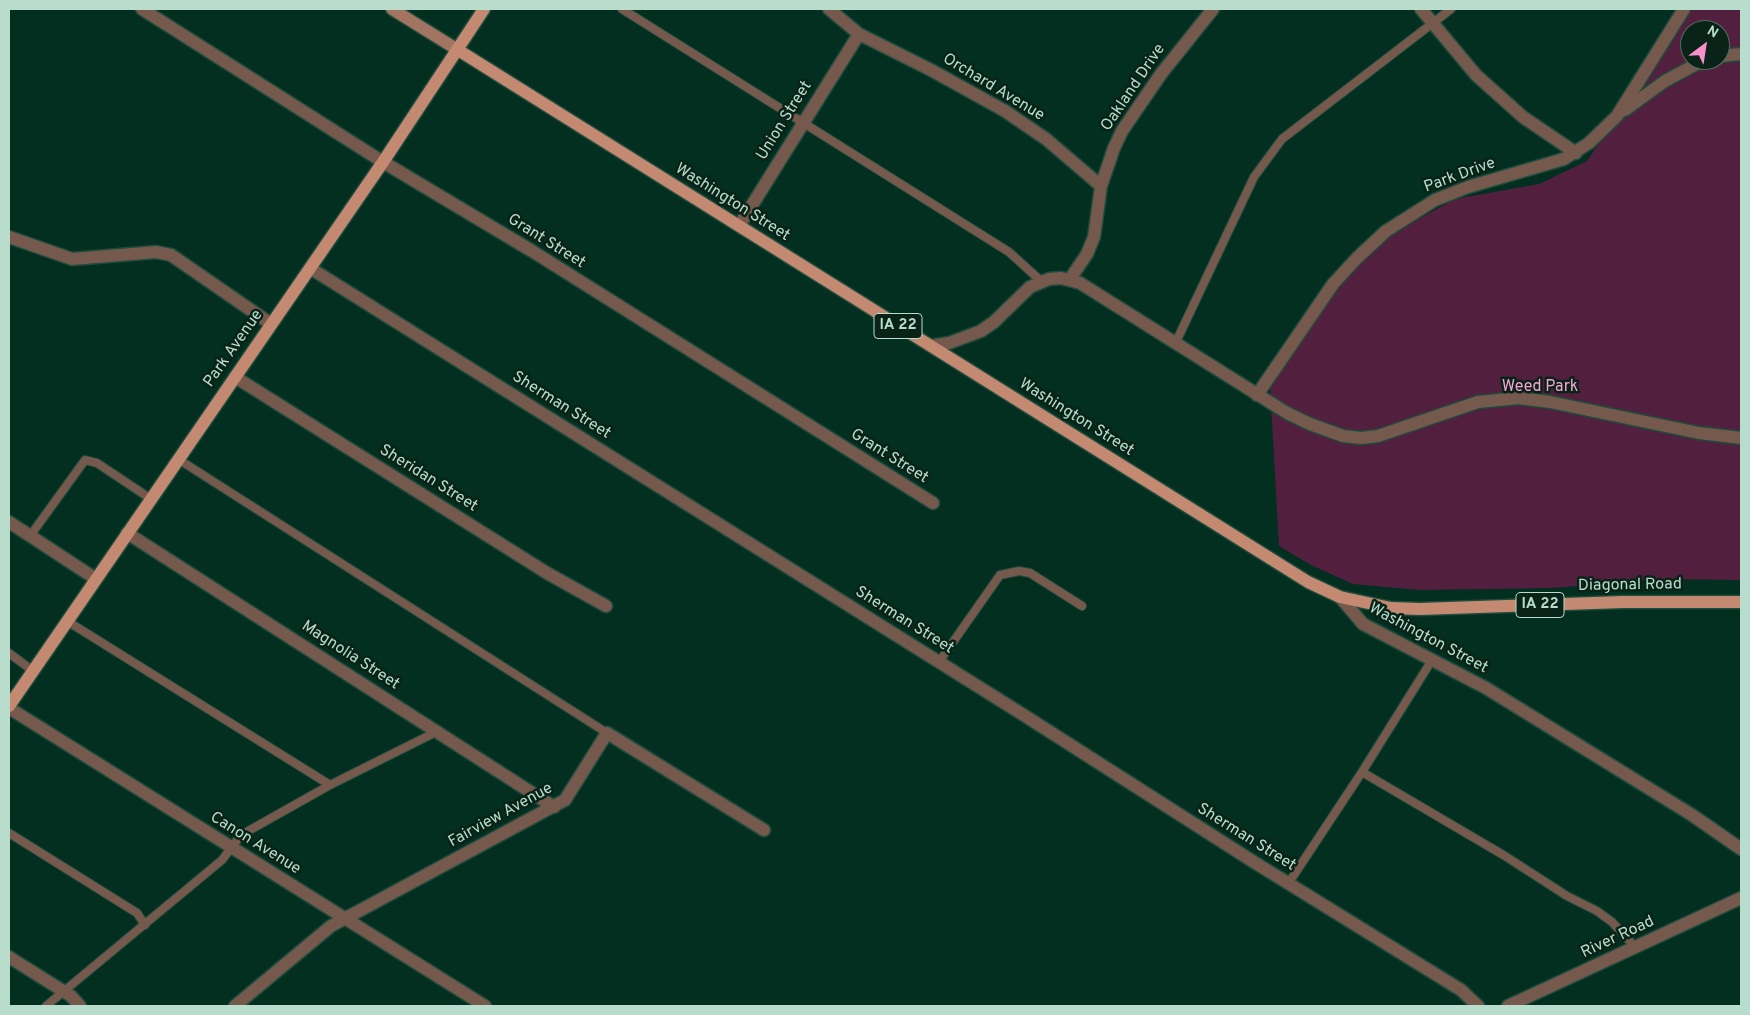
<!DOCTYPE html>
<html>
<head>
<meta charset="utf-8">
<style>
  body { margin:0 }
  #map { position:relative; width:1750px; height:1015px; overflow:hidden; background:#022f20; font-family:Overpass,sans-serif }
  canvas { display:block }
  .frame { position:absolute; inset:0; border:10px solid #b8ddcc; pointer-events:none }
  .north { position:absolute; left:1680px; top:20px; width:50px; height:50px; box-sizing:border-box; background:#0a2319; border:1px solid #506d61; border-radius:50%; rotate:31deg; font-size:14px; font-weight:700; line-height:20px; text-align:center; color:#b8ddcc }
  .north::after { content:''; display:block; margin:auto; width:18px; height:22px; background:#f890cc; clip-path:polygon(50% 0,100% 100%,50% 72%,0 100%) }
</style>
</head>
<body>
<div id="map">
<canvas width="1750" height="1015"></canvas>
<div class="frame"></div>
<div class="north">N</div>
</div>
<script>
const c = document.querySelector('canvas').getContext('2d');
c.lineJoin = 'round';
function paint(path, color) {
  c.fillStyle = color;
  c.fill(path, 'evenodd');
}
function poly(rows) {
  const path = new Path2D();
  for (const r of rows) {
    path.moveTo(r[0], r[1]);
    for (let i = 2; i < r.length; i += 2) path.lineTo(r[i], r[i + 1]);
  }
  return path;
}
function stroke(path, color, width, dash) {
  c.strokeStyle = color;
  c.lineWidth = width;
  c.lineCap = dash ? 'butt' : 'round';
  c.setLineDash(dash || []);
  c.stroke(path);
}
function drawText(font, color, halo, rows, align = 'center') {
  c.font = font + ' Overpass,sans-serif';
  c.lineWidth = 5;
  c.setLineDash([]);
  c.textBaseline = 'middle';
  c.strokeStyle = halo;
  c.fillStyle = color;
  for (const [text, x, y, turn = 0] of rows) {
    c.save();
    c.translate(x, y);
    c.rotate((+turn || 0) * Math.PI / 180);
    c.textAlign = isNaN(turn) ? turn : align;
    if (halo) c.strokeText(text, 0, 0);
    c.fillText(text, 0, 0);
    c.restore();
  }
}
const green = poly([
  [1685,9,1741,9,1741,580,1661,579,1552,588,1421,590,1386,587,1353,584,1311,565,1279,546,1270,386,1343,279,1395,232,1455,199,1539,184,1587,161,1642,80],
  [1690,30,1720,30,1720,60,1690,60]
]);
const lane = poly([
  [622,9,1009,252,1041,281],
  [1175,344,1254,177,1282,139,1451,9],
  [178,459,607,733],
  [30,536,85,460,97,463,151,499],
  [67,621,330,785],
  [9,653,33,671],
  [939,662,1000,575,1019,571,1030,573,1082,606],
  [1362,772,1505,856,1567,896,1597,911,1612,922,1636,948],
  [9,833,137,913,145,925],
  [1288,884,1362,772,1432,660],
  [46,1006,222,860,241,835,330,785,438,731]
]);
const street = poly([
  [142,9,383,162,532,251,933,503],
  [829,9,859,34,931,70,1005,111,1046,139,1101,186],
  [1421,9,1476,75,1523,117,1576,153],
  [1720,56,1741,54],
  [1625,110,1665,81,1704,60],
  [739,226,859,34],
  [9,237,72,259,156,252,171,255,271,324],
  [310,268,1022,714,1257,864,1461,990,1478,1006],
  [1070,279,1087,254,1094,237,1101,186,1114,148,1122,131,1161,74,1213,9],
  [931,346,949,343,981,331,994,322,1030,287,1049,279,1061,278,1080,283,1287,413,1310,424,1343,436,1361,438,1378,436,1478,402,1519,398,1550,402,1699,433,1741,438],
  [235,377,547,573,606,606],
  [1257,395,1333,284,1357,258,1386,231,1435,200,1468,187,1564,159,1589,143,1617,116,1684,9],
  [9,522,96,579],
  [127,533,554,807],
  [1340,597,1363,624,1486,688,1692,815,1741,849],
  [9,708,485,1006],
  [9,957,71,996,80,1006],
  [235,1006,331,926,565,800,607,733,764,830],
  [1508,1006,1741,898]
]);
const secondary = poly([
  [392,9,458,50]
]);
const primary = poly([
  [458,50,1308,582,1340,597,1391,608,1420,609,1623,602,1741,602],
  [9,706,383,162,484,9]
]);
const shields = [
  [898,326,48],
  [1540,605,48]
];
const shieldNames = [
  ["IA 22",898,326],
  ["IA 22",1540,605]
];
const streetNames = [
  ["Orchard Avenue",993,88,31],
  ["Oakland Drive",1134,88,-56],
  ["Union Street",785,121,-58],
  ["Park Drive",1460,176,-20],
  ["Washington Street",732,203,32],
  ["Grant Street",546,242,32],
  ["Park Avenue",234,349,-55],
  ["Sherman Street",561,406,32],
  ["Washington Street",1076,418,32],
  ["Grant Street",889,457,32],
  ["Sheridan Street",428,479,32],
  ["Diagonal Road",1630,586,-1],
  ["Sherman Street",904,621,32],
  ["Washington Street",1428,639,28],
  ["Magnolia Street",350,656,33],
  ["Fairview Avenue",501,816,-29],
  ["Sherman Street",1246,838,32],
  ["Canon Avenue",255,844,32],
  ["River Road",1618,938,-25]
];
const parkNames = [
  ["Weed Park",1540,388]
];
paint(green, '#521f3f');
stroke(lane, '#1f4b3c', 10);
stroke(street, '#1f4b3c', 15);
stroke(secondary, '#1f4b3c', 15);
stroke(primary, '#1f4b3c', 15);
stroke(lane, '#75594d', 8);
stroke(street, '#75594d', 12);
stroke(secondary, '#a17561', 12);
stroke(primary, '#c38a71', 12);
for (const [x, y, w] of shields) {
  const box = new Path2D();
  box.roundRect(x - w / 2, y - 12.5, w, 25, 4);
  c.fillStyle = '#0a2319';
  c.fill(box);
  stroke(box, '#b8ddcc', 1);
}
drawText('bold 15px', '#b8ddcc', null, shieldNames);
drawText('16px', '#b8ddcc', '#0a2319', streetNames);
drawText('16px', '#fba2d5', '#0a2319', parkNames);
</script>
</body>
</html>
